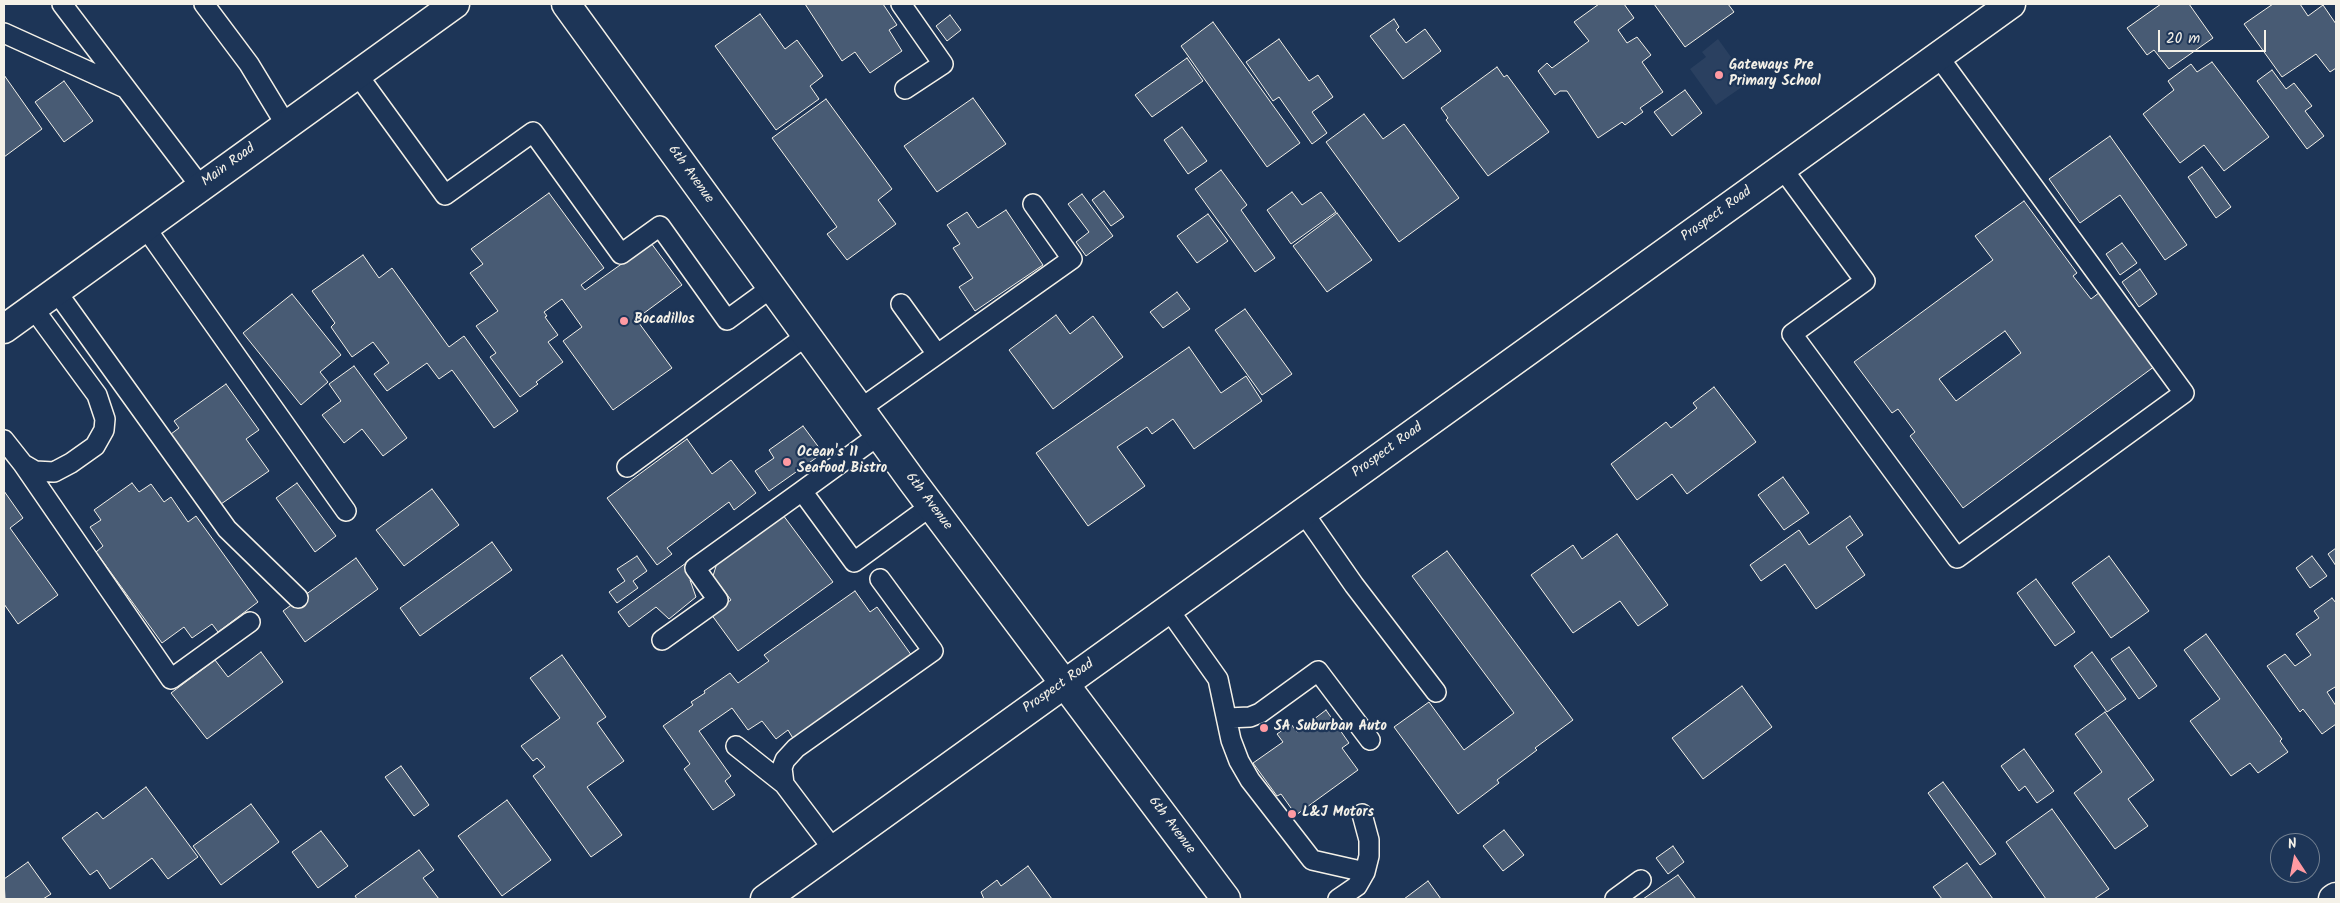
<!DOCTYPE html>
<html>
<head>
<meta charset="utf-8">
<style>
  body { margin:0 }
  #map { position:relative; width:2340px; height:903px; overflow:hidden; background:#1d3557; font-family:Kalam,sans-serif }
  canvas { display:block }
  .frame { position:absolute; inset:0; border:5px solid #f4f1e8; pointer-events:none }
  .north { position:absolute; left:2270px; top:833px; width:50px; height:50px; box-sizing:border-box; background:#1d3557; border:1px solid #738091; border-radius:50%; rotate:349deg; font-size:14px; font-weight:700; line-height:20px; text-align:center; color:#f4f1e8 }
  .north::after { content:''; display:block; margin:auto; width:18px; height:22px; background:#ff9aa2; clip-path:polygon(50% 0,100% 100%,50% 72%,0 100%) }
  .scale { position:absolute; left:2158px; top:30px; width:108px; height:22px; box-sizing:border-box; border:2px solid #f4f1e8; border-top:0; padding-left:6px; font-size:15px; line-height:18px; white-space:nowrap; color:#f4f1e8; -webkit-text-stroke:4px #1d3557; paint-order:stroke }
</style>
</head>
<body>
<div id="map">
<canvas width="2340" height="903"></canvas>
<div class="frame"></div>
<div class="north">N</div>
<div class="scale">20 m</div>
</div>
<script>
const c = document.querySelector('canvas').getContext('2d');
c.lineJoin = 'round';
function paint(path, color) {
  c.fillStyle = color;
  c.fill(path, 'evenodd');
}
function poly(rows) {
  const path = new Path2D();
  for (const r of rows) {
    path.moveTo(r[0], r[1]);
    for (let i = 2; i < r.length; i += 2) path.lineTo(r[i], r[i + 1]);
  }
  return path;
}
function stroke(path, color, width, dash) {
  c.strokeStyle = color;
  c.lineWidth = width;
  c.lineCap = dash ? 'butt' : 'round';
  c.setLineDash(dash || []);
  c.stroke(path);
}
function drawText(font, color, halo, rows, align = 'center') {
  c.font = font + ' Kalam,sans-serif';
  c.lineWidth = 4.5;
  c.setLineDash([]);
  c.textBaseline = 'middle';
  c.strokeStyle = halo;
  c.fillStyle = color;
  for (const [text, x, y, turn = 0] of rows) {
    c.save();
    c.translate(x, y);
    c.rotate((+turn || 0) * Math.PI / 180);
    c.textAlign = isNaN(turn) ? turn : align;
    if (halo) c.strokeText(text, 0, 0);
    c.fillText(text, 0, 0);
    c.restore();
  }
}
const built = poly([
  [1718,39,1749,82,1716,105,1690,69,1706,57,1702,52]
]);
const building = poly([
  [805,4,883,4,897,25,889,30,902,51,870,73,855,52,842,61,805,4],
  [1599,4,1624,4,1634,18,1618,30,1627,43,1637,37,1651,55,1642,62,1663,92,1640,108,1643,112,1625,125,1622,122,1598,138,1567,91,1560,91,1555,95,1538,71,1547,63,1552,68,1589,41,1574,22,1599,4],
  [1654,4,1728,4,1734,12,1685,47,1654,4],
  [2161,4,2189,4,2213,38,2169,69,2154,50,2147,55,2127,28,2161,4],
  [2273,4,2300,4,2308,16,2323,5,2336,24,2336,68,2330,72,2316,54,2282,77,2244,24,2273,4],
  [760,14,785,49,797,40,823,76,810,86,819,99,776,130,715,46,760,14],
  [950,15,961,30,947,41,936,26,950,15],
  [1394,19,1399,27,1396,30,1406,43,1425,29,1441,51,1403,79,1370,36,1394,19],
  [1213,22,1300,143,1267,167,1181,46,1213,22],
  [1279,39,1309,81,1318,75,1333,97,1312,112,1327,133,1312,144,1279,97,1273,101,1246,62,1279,39],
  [1187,58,1203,81,1152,117,1135,95,1187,58],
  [2212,62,2269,137,2224,171,2204,145,2180,163,2143,114,2174,90,2168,81,2191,64,2197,72,2212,62],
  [1497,67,1504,77,1507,75,1549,132,1488,176,1446,120,1448,118,1441,108,1497,67],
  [2272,70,2286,89,2294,83,2312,106,2305,111,2324,136,2307,149,2257,81,2272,70],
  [4,75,42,129,4,157,4,75],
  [64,81,93,121,64,142,35,102,64,81],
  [1685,90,1702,113,1672,136,1654,112,1685,90],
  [973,98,1006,144,937,192,904,146,973,98],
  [826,99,892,189,878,200,896,224,847,260,827,234,837,227,772,138,826,99],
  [1364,114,1383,139,1404,124,1459,198,1399,242,1326,142,1364,114],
  [1182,127,1207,161,1188,174,1164,140,1182,127],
  [2110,136,2187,245,2165,260,2120,195,2080,223,2049,179,2110,136],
  [2202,167,2231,207,2216,218,2188,177,2202,167],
  [1221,170,1247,205,1241,210,1275,258,1255,272,1195,189,1221,170],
  [1104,191,1124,217,1111,226,1092,200,1104,191],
  [1292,192,1302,205,1321,192,1336,212,1291,244,1267,210,1292,192],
  [549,193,604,268,581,285,585,290,651,243,682,285,636,319,672,368,613,410,563,341,582,327,562,299,544,312,547,316,545,317,558,335,548,342,563,362,536,382,538,384,520,397,490,357,496,353,476,326,498,311,470,273,483,264,471,249,549,193],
  [1082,194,1113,236,1086,256,1076,242,1089,232,1068,204,1082,194],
  [2024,201,2077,273,2073,276,2091,299,2100,292,2155,366,1963,508,1910,436,1915,432,1898,409,1892,413,1854,362,1993,260,1975,236,2024,201],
  [2005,331,2021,353,1956,401,1939,379,2005,331],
  [1006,210,1043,265,975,311,959,287,973,278,953,248,960,244,947,225,967,212,978,228,1006,210],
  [1337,213,1372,260,1327,292,1293,246,1337,213],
  [1208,214,1228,241,1197,263,1177,236,1208,214],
  [2122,243,2137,263,2120,275,2106,254,2122,243],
  [363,255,379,278,392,268,449,347,464,336,518,411,494,428,452,370,439,379,427,363,387,391,374,374,389,363,373,342,352,357,331,327,335,323,312,291,363,255],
  [2140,269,2157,294,2139,307,2122,282,2140,269],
  [1177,292,1190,309,1163,328,1150,312,1177,292],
  [292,294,341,355,320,372,328,382,301,405,243,333,292,294],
  [1245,309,1292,374,1262,395,1215,330,1245,309],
  [1056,315,1070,334,1093,316,1123,357,1053,409,1009,350,1056,315],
  [1189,347,1221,393,1246,376,1262,401,1194,449,1173,419,1152,434,1147,427,1117,447,1145,486,1088,526,1036,453,1189,347],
  [354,366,407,438,383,456,362,429,344,443,322,415,341,401,329,384,354,366],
  [226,384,259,430,246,439,269,471,221,504,171,434,179,428,174,421,226,384],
  [1714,387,1756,442,1687,494,1672,474,1637,500,1611,464,1666,422,1671,428,1697,408,1693,403,1714,387],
  [803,426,823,453,769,491,755,471,774,458,769,450,803,426],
  [687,439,712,474,731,460,756,493,734,510,729,502,667,548,672,554,657,565,607,498,687,439],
  [1783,477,1809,513,1784,530,1758,495,1783,477],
  [132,483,139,492,151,484,164,502,171,497,188,522,196,516,258,602,218,632,212,624,192,638,184,627,162,643,96,552,103,546,90,527,101,520,94,510,132,483],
  [297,483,336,536,315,552,276,498,297,483],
  [432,489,459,525,404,566,376,530,432,489],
  [4,491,23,518,10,528,58,595,18,624,4,604,4,491],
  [783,515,833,582,738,651,711,614,731,600,713,576,717,563,783,515],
  [1850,516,1863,535,1846,547,1865,575,1816,609,1785,564,1761,581,1750,565,1799,530,1809,545,1850,516],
  [1617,534,1668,605,1638,626,1620,601,1573,633,1531,575,1573,545,1582,559,1617,534],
  [492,542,512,570,420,636,400,608,492,542],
  [2336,548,2336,566,2328,554,2336,548],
  [1447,551,1573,720,1535,748,1537,750,1497,780,1499,783,1458,814,1394,727,1429,702,1464,750,1514,713,1412,576,1447,551],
  [637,556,647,571,633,581,638,588,617,603,609,592,625,581,617,569,637,556],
  [2109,556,2149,611,2111,638,2072,583,2109,556],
  [2312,556,2327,576,2310,588,2296,568,2312,556],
  [356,558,378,589,305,642,283,611,356,558],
  [686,563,695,576,690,580,696,597,669,619,656,607,629,627,618,612,686,563],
  [2036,579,2075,632,2055,646,2017,593,2036,579],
  [855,591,870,612,877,607,912,656,794,740,788,730,776,739,762,721,748,730,732,708,699,731,731,776,725,781,735,795,713,810,684,769,690,764,663,726,693,705,691,702,705,693,704,691,730,673,738,683,769,661,764,655,855,591],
  [2332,598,2336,603,2336,689,2335,687,2327,692,2336,706,2336,724,2322,734,2303,709,2300,712,2267,666,2285,654,2295,666,2311,655,2296,634,2319,618,2314,611,2332,598],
  [2206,634,2282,739,2280,741,2288,752,2258,773,2250,763,2231,776,2190,721,2220,699,2184,650,2206,634],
  [2129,647,2157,686,2139,699,2111,659,2129,647],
  [261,652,283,682,207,739,171,693,215,660,228,677,261,652],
  [2092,652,2126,699,2107,712,2074,666,2092,652],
  [562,655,606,717,597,723,624,761,587,787,622,835,591,857,533,776,545,767,537,758,533,761,521,746,560,718,530,678,562,655],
  [1742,686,1772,727,1703,779,1672,738,1742,686],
  [1326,710,1349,743,1342,748,1358,770,1296,815,1281,794,1277,796,1253,763,1283,742,1277,734,1291,724,1297,732,1326,710],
  [2105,712,2154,780,2128,799,2148,826,2115,849,2074,793,2102,772,2075,734,2105,712],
  [2024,749,2054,791,2037,803,2025,786,2019,791,2001,766,2024,749],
  [401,766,429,805,414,816,385,777,401,766],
  [1943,782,1996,854,1980,865,1928,793,1943,782],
  [146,787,198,857,168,879,152,858,110,889,97,870,90,875,62,838,97,812,103,819,146,787],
  [507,800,551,860,502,896,458,836,507,800],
  [251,804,279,842,221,885,193,846,251,804],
  [2052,809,2109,889,2094,899,2046,899,2006,842,2052,809],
  [1504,830,1524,855,1503,871,1483,846,1504,830],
  [321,831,348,866,318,888,292,852,321,831],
  [1673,846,1684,862,1668,874,1656,858,1673,846],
  [419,850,434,870,423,878,439,899,357,899,355,896,419,850],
  [28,862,51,894,43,899,5,899,4,879,28,862],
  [1967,863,1993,899,1942,899,1933,887,1967,863],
  [1028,866,1052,899,984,899,981,892,997,880,1001,886,1028,866],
  [1678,875,1696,899,1643,899,1678,875],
  [1428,881,1441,899,1404,899,1428,881]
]);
const service = poly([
  [62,4,201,187],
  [204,4,249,64,286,125],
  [901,4,943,64,905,89],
  [4,33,123,87],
  [357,74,445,195,533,132,621,254,660,226,727,320,771,288],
  [1782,168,1865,281,1792,334,1957,558,2184,393,1938,56],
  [145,227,346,511],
  [56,291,227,529,298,598],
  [901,304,937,354],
  [860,409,1072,259,1033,204],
  [879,435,802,491,854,562,931,506],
  [4,440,23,464,35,471,54,472,71,463,95,446,104,430,105,419,97,395,33,308],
  [23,464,171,679,250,622],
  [627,467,806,336],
  [1303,512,1354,585,1436,692],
  [1169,610,1218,679,1231,740,1239,761,1250,780,1312,860,1365,872],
  [662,640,718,600,695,568,802,491],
  [1227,718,1250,717,1260,713,1318,671,1370,740],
  [736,746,784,784],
  [833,849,784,784,782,768,785,760,796,748,933,651,880,579],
  [1338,899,1357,886,1365,872,1369,856,1369,840,1362,814],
  [1615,899,1641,880]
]);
const minor = poly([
  [765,899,2011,4],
  [2333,899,2336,897]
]);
const tertiary = poly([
  [566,4,913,482,1226,899],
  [4,329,455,4]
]);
const markers = [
  [1719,75,5,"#ff9aa2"],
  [624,321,5,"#ff9aa2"],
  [787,462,5,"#ff9aa2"],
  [1264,728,5,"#ff9aa2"],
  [1292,814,5,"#ff9aa2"]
];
const poiNames = [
  ["Gateways Pre",1729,67],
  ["Primary School",1729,83],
  ["Bocadillos",634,321],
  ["Ocean's 11",797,454],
  ["Seafood Bistro",797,470],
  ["SA Suburban Auto",1274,728],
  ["L&J Motors",1302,814]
];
const streetNames = [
  ["Main Road",229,166,-36],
  ["6th Avenue",690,175,54],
  ["Prospect Road",1717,215,-36],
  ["Prospect Road",1388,451,-36],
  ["6th Avenue",928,502,53],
  ["Prospect Road",1059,687,-35],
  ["6th Avenue",1171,826,53]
];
paint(built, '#2a4060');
paint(building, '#485b74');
stroke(building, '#f4f1e8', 1);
stroke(service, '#f4f1e8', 22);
stroke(minor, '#f4f1e8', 31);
stroke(tertiary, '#f4f1e8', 31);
stroke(service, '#1d3557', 19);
stroke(minor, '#1d3557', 28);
stroke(tertiary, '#1d3557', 28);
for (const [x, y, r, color] of markers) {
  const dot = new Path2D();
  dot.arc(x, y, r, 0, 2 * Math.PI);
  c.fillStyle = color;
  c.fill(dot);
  stroke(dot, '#1d3557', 2);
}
drawText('bold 14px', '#f4f1e8', '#1d3557', poiNames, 'left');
drawText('14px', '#f4f1e8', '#1d3557', streetNames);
</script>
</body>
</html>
